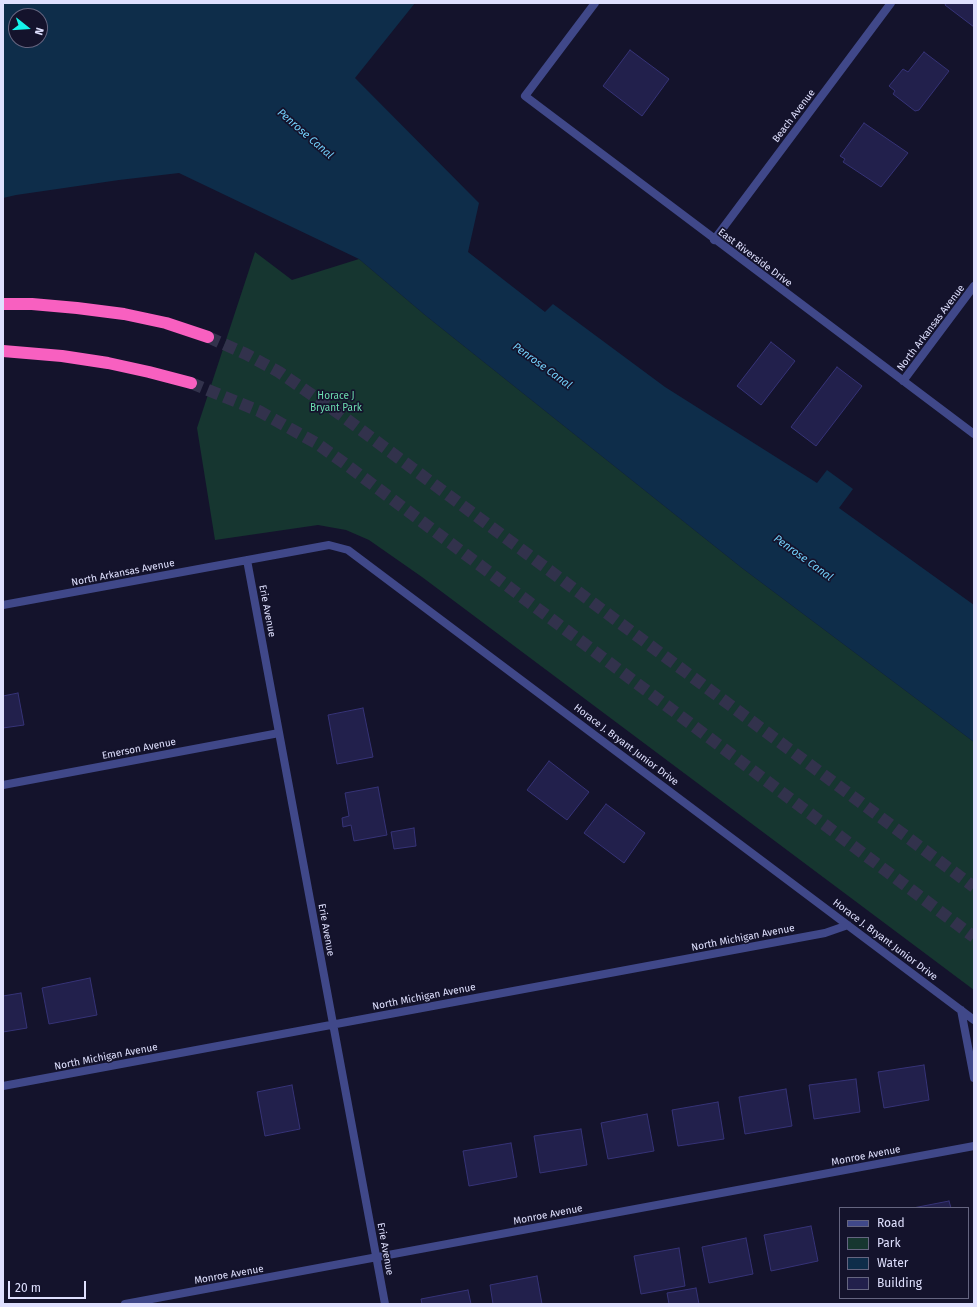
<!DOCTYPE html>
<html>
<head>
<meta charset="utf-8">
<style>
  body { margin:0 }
  #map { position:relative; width:977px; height:1307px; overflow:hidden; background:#14132c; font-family:"Fira Sans",sans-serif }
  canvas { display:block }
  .frame { position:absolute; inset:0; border:4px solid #dfe0fe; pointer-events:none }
  .legend { position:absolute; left:839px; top:1207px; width:130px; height:92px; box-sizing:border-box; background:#14132c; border:1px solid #656580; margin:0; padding:5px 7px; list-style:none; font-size:12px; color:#dfe0fe }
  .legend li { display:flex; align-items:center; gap:8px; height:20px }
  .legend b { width:20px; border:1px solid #656580 }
  .north { position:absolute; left:8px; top:8px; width:40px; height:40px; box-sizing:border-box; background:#14132c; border:1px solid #656580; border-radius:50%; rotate:107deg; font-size:11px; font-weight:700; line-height:16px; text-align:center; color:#dfe0fe }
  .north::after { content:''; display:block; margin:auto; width:14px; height:18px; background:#14f5ea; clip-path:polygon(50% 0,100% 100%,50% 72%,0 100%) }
  .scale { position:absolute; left:8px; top:1281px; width:78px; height:18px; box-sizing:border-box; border:2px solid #dfe0fe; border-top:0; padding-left:5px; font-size:12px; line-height:14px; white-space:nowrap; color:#dfe0fe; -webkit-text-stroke:3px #14132c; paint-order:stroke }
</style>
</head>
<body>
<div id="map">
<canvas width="977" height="1307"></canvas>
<div class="frame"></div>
<ul class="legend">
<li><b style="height:5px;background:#404889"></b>Road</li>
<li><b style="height:11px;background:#163630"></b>Park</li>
<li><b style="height:11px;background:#0e2d4a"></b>Water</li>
<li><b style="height:11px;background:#22204c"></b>Building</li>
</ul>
<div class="north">N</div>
<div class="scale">20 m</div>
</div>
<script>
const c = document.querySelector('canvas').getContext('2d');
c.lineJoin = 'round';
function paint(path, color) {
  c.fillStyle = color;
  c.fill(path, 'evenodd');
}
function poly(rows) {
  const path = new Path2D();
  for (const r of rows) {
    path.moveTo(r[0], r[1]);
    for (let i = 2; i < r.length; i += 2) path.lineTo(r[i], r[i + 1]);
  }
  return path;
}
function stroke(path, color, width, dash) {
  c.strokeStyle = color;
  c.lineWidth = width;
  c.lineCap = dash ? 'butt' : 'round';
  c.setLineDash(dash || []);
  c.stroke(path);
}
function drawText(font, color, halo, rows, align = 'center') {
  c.font = font + ' "Fira Sans",sans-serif';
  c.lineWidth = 3.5;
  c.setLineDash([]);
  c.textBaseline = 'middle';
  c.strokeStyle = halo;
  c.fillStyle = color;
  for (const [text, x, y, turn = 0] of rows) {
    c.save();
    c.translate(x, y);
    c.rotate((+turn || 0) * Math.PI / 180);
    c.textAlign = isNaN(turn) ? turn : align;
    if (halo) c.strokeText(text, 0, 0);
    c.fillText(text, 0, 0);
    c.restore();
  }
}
const green = poly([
  [255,252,292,280,359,259,425,315,742,568,974,742,974,990,422,577,369,540,346,530,318,525,215,540,197,428]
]);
const water = poly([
  [3,3,415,3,355,78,479,203,468,252,545,312,553,304,665,387,817,483,827,470,853,489,839,508,974,605,974,742,742,568,425,315,359,259,179,173,119,180,16,195,3,198],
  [16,16,40,16,40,40,16,40]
]);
const building = poly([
  [946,3,974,3,974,27,945,5,946,3],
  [630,50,669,79,642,116,603,86,630,50],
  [924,52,949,71,919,110,915,111,893,94,895,91,889,86,903,69,908,72,924,52],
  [864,123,908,153,881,187,843,162,845,159,840,156,864,123],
  [771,342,795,361,761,405,737,386,771,342],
  [837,367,862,386,816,446,791,427,837,367],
  [18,693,24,725,3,728,3,696,18,693],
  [363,708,373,757,337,764,328,715,363,708],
  [549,761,589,792,567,820,527,790,549,761],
  [378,787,387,835,354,841,351,825,343,827,342,818,349,816,345,793,378,787],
  [606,804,645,833,624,863,584,833,606,804],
  [414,828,416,846,394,849,391,832,414,828],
  [90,978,97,1015,49,1024,42,988,90,978],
  [21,993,27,1028,3,1032,3,996,21,993],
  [924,1065,929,1100,884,1108,878,1072,924,1065],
  [856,1079,860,1112,814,1119,809,1085,856,1079],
  [292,1085,300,1129,265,1136,257,1092,292,1085],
  [786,1089,792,1126,745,1134,739,1097,786,1089],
  [718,1102,724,1139,678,1146,672,1110,718,1102],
  [647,1114,654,1151,608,1159,601,1123,647,1114],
  [581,1129,587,1165,540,1173,534,1136,581,1129],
  [511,1143,517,1177,469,1186,463,1151,511,1143],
  [949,1201,951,1208,913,1208,949,1201],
  [811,1226,818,1261,771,1271,764,1235,811,1226],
  [746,1238,753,1274,709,1283,702,1247,746,1238],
  [679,1248,685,1286,641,1294,634,1256,679,1248],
  [537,1276,542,1304,493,1304,490,1285,537,1276],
  [696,1288,699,1304,669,1304,667,1293,696,1288],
  [468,1290,471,1304,422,1304,421,1299,468,1290]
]);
const highwayTunnel = poly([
  [208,337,246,354,279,372,341,415,974,887],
  [191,383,259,411,316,443,348,466,974,937]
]);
const street = poly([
  [595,3,525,96,974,434],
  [714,240,891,3],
  [903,381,974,286],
  [247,560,385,1304],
  [3,605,329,545,348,550,974,1020],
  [3,785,279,733],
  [961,1010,974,1078],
  [3,1086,825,933,848,925],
  [125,1304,974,1146]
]);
const highway = poly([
  [3,304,32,304,77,308,124,314,166,323,208,337],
  [3,351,62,356,108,363,149,372,191,383]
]);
const streetNames = [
  ["Beach Avenue",794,116,-53],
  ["East Riverside Drive",755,258,37],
  ["North Arkansas Avenue",931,328,-53],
  ["North Arkansas Avenue",123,573,-11],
  ["Erie Avenue",267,611,79],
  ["Horace J. Bryant Junior Drive",626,745,37],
  ["Emerson Avenue",139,749,-11],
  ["Erie Avenue",326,930,80],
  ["North Michigan Avenue",743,938,-11],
  ["Horace J. Bryant Junior Drive",885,940,37],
  ["North Michigan Avenue",424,997,-11],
  ["North Michigan Avenue",106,1057,-11],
  ["Monroe Avenue",866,1156,-11],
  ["Monroe Avenue",548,1215,-11],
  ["Erie Avenue",385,1249,80],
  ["Monroe Avenue",229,1275,-10]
];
const parkNames = [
  ["Horace J",336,396],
  ["Bryant Park",336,408]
];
const waterNames = [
  ["Penrose Canal",305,134,41],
  ["Penrose Canal",542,366,36],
  ["Penrose Canal",803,558,36]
];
paint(green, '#163630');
paint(water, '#0e2d4a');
paint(building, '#22204c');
stroke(building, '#363377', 1);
stroke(highwayTunnel, '#32324c', 12, [12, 6]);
stroke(street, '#404889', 8);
stroke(highway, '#f860c0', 12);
drawText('10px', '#dfe0fe', '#14132c', streetNames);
drawText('10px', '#6cddb0', '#14132c', parkNames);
drawText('italic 11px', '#72cff9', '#14132c', waterNames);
</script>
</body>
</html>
